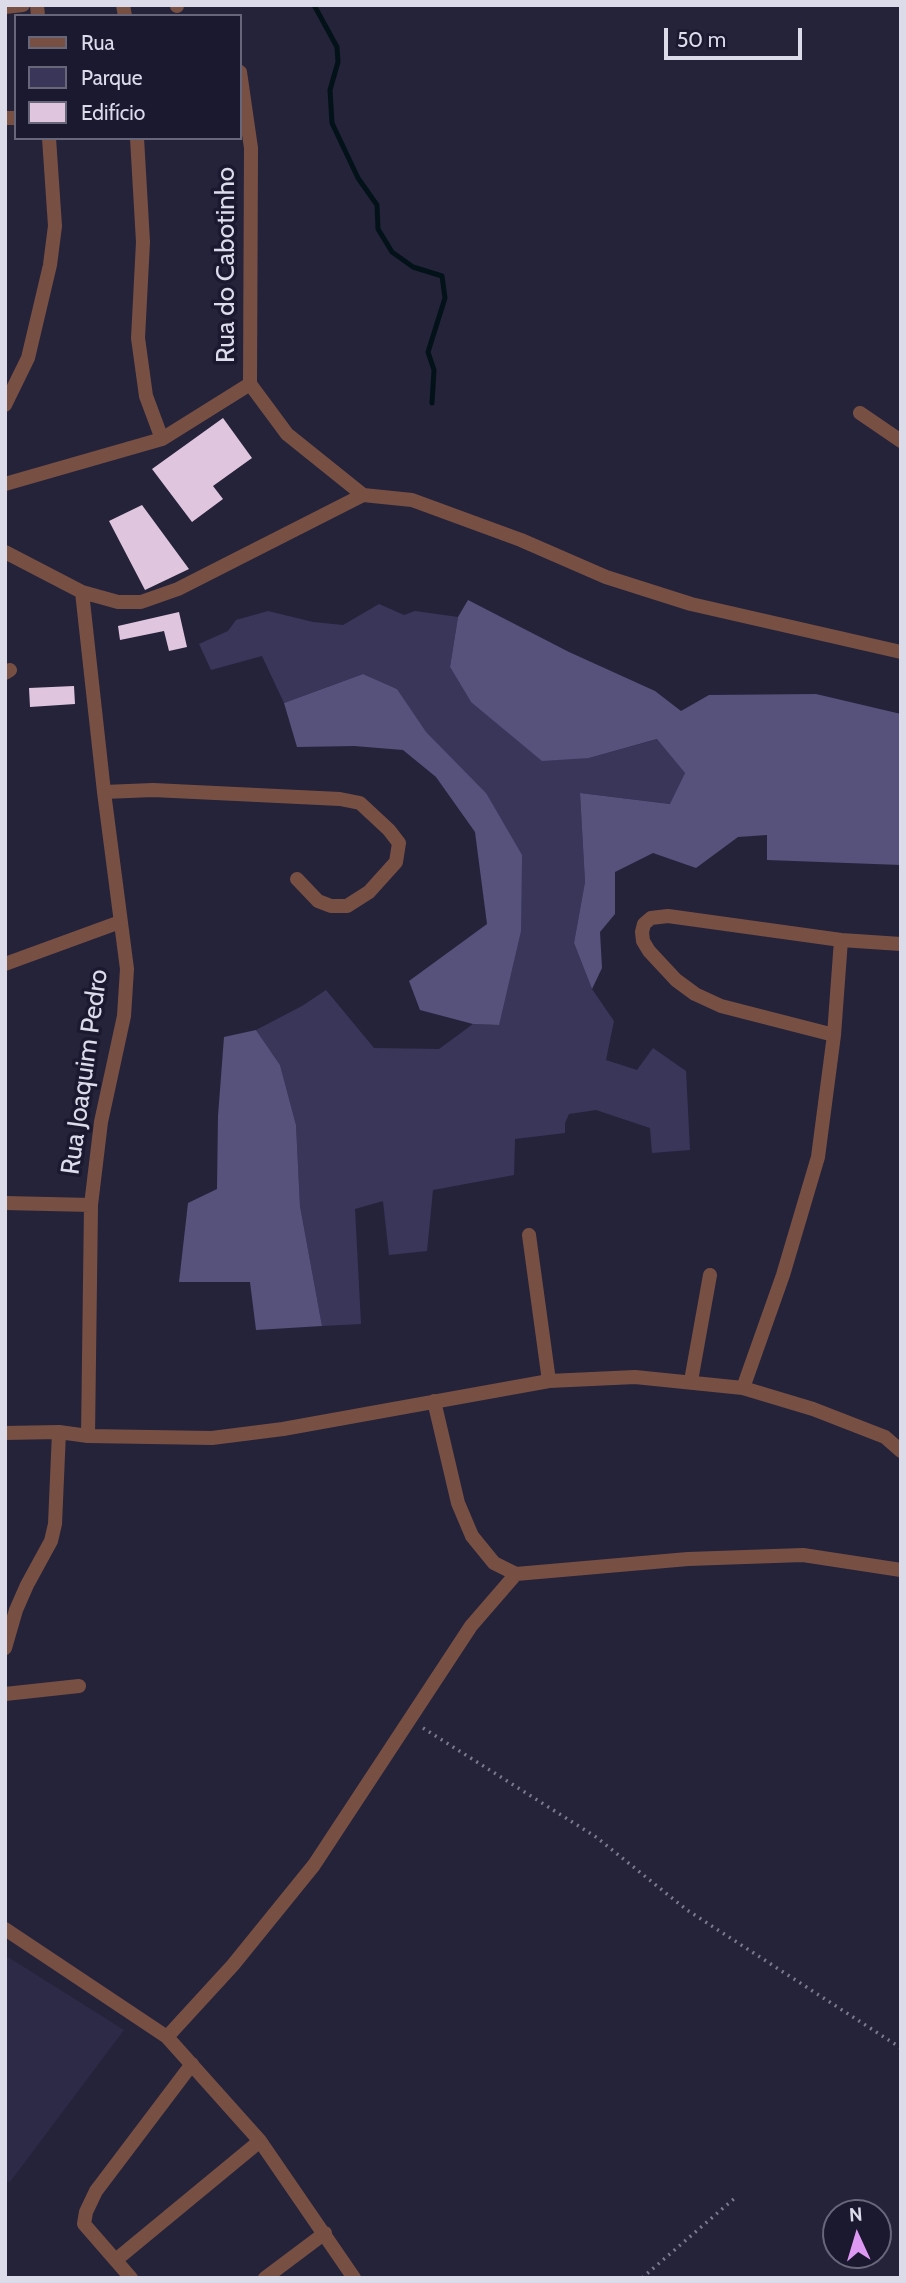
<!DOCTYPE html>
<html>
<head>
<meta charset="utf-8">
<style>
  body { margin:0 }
  #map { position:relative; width:906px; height:2283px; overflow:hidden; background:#25233a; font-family:Cabin,sans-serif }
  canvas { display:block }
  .frame { position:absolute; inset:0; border:7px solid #dbdbea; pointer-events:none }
  .legend { position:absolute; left:14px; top:14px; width:228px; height:126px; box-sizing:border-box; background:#1b1930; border:2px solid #68677a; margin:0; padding:9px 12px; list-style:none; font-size:21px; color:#dbdbea }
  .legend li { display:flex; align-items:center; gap:14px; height:35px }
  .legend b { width:35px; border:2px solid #68677a }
  .north { position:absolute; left:822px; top:2199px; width:70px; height:70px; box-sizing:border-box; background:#1b1930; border:2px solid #68677a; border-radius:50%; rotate:356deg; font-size:19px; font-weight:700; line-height:28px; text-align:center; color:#dbdbea }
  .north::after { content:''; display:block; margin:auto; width:24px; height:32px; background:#dd99f3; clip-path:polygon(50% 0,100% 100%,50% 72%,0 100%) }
  .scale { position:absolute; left:664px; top:28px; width:138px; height:32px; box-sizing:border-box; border:4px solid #dbdbea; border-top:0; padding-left:9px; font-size:21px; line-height:24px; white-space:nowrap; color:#dbdbea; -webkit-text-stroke:5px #1b1930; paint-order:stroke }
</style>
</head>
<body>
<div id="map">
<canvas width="906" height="2283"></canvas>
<div class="frame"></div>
<ul class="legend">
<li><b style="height:9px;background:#785043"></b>Rua</li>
<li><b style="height:19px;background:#39365a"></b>Parque</li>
<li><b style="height:19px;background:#dfc5dd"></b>Edifício</li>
</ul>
<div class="north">N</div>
<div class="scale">50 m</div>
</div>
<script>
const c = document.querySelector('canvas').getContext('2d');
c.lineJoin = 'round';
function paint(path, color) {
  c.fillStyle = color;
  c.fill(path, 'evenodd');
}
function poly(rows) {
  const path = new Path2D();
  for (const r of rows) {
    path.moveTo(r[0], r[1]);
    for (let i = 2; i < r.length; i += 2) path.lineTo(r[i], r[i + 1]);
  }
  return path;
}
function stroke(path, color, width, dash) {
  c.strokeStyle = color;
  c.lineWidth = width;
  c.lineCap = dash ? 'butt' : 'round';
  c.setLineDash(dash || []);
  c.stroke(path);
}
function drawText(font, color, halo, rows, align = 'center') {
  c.font = font + ' Cabin,sans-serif';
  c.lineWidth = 7;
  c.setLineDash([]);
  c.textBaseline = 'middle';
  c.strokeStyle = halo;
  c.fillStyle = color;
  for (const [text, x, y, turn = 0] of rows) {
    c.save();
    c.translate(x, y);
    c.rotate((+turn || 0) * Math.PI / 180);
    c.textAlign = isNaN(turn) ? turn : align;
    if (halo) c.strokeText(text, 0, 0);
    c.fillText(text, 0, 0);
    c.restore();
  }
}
const built = poly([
  [8,1957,124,2030,10,2182,5,2180,5,1961]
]);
const green = poly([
  [379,604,404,615,415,611,458,617,450,667,471,702,589,758,658,739,685,773,671,804,580,793,585,882,574,943,592,989,614,1021,606,1060,637,1070,653,1048,686,1071,690,1150,652,1153,650,1128,596,1110,569,1114,565,1123,565,1133,515,1139,514,1175,433,1190,427,1251,389,1255,383,1201,355,1209,361,1324,322,1326,300,1206,296,1125,280,1065,256,1030,302,1006,326,990,374,1048,439,1049,473,1024,499,1025,486,793,425,732,397,689,363,674,284,703,262,656,211,670,199,644,228,631,236,620,268,611,313,622,343,625]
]);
const forest = poly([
  [468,600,569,652,655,691,681,711,709,695,816,694,901,714,901,865,767,860,767,835,738,837,696,868,653,853,615,872,615,914,600,932,602,968,592,989,574,943,585,882,580,793,670,804,685,773,657,739,589,758,542,761,471,702,450,667,458,617],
  [363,674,397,689,426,732,486,793,522,855,521,931,499,1025,473,1024,420,1010,409,981,487,924,475,832,436,777,403,750,354,746,297,747,284,703],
  [256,1030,280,1065,296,1125,300,1206,322,1326,256,1330,250,1282,179,1282,188,1203,217,1189,218,1116,224,1037]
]);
const stream = poly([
  [314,5,337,47,338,62,330,90,332,123,358,178,377,205,378,229,392,252,413,267,442,276,445,298,428,352,434,370,432,403]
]);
const building = poly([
  [223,418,252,458,213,486,223,499,192,522,152,469],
  [142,505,189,569,145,590,109,521],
  [179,612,187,647,169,651,164,631,120,640,118,626],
  [74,686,75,704,30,707,29,688]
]);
const path = poly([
  [423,1728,596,1837,687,1910,901,2048],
  [642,2278,736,2197]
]);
const minor = poly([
  [37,5,38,16],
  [123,5,125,16],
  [177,5,177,6],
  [5,7,23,5],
  [240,72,251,148,250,384,287,434,363,495],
  [5,118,16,118],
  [137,138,143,242,138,338,146,396,162,439],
  [5,405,28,358,50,265,55,226,49,138],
  [860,413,901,441],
  [5,484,162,439,250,384],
  [363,495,412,500,521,540,606,577,691,604,901,652],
  [5,552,82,592,118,602,141,602,178,589,363,495],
  [82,592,104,792,127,969,124,1016,101,1122,91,1205,88,1436],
  [5,673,10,670],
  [104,792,153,790,340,799,360,803,389,830,399,843,396,862,369,892,347,906,331,906,318,901,297,879],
  [5,964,120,922],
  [834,1035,721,1006,695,994,676,980,649,951,643,941,642,932,644,924,651,918,668,916,841,940,901,944],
  [5,1203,91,1205],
  [529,1235,549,1381],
  [691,1381,710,1275],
  [743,1388,783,1275,818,1157,834,1035,841,940],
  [434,1401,458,1503,472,1536,494,1563,516,1574,688,1559,803,1555,901,1570],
  [5,1433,59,1432,88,1436,212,1438,283,1429,549,1381,635,1377,743,1388,813,1409,885,1437,901,1451],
  [5,1648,16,1610,27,1585,51,1541,55,1524,59,1432],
  [5,1694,79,1686],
  [5,1929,167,2037,260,2141,354,2278],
  [167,2037,233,1965,314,1865,471,1626,516,1574],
  [117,2259,260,2141],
  [131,2278,84,2224,86,2212,96,2191,192,2064],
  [265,2278,325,2233]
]);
const streetNames = [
  ["Rua do Cabotinho",226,265,-90],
  ["Rua Joaquim Pedro",85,1072,-82]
];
paint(built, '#2d2a47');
paint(green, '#39365a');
paint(forest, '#56527c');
stroke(stream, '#031219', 5);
paint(building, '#dfc5dd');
stroke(path, '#7b7a8d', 3.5, [2, 5]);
stroke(minor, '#785043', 14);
drawText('26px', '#dbdbea', '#1b1930', streetNames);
</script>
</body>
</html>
